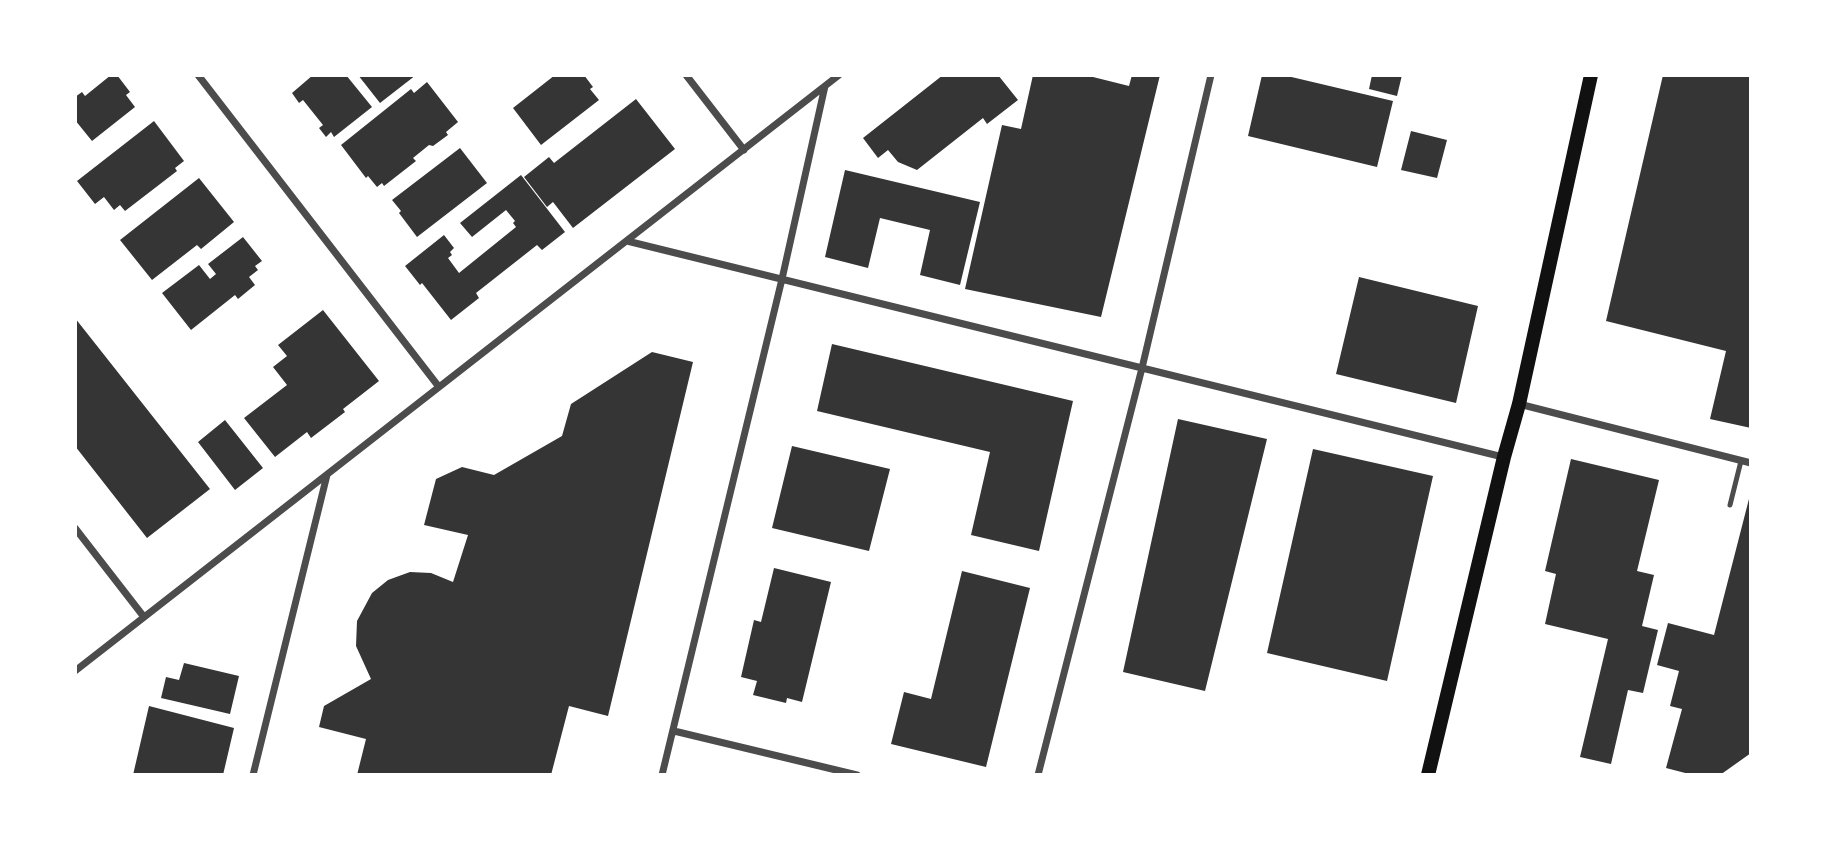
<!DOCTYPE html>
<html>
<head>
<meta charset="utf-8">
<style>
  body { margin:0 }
  #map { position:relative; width:1826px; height:850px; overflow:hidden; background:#fff; font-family:"IBM Plex Sans",sans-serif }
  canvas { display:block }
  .frame { position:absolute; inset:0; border:77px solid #fff; pointer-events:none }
</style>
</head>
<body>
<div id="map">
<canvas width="1826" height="850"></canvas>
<div class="frame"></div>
</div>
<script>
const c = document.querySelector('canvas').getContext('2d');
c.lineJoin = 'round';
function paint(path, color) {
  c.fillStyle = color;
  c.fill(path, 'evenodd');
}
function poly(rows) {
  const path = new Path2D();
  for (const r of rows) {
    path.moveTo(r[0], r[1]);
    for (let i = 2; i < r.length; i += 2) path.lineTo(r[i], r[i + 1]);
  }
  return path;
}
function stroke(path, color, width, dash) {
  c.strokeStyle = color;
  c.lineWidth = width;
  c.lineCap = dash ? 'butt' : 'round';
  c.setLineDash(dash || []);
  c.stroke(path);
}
const building = poly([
  [111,75,117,75,130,92,126,95,135,107,92,141,75,120,75,97,82,92,85,96],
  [313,75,346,75,372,107,334,137,331,132,326,137,319,128,323,125,303,100,299,103,292,93],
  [358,75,416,75,380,103],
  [555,75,565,75,567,77,569,75,584,75,593,87,590,89,599,100,541,145,513,108],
  [943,75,998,75,1018,100,987,124,983,118,917,170,898,162,888,150,878,158,863,138],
  [1033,75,1085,75,1129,86,1132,75,1160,75,1101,317,965,289,1002,125,1021,129],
  [1262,75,1283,75,1393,101,1377,167,1248,136],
  [1372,75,1402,75,1397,96,1369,89],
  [1663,75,1751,75,1751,428,1710,419,1726,351,1606,321],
  [427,82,458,122,446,132,448,135,433,146,429,145,413,158,416,161,384,186,382,183,377,187,368,176,366,178,341,145,411,89,414,93],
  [636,99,675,149,573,228,553,202,547,207,524,177,549,157,554,163],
  [154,121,184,161,175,168,177,171,125,211,120,205,114,210,104,197,95,204,77,181],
  [1411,131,1447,140,1437,178,1401,170],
  [460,148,487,183,417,237,399,213,401,211,392,200],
  [845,170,980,202,960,285,920,275,930,230,880,218,868,268,825,257],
  [521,175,565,232,542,250,537,245,476,293,479,298,451,320,422,283,420,285,405,266,444,235,454,248,450,252,452,255,448,258,459,273,516,227,513,223,515,221,506,210,472,237,460,223],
  [199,178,234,222,201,249,197,245,152,280,120,240],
  [243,237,262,261,255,266,258,270,249,277,255,285,238,299,235,295,191,330,162,293,199,265,210,279,216,274,208,264],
  [1359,277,1478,306,1456,403,1336,374],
  [323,310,379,381,343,409,345,412,311,438,307,432,275,457,244,418,287,385,273,367,287,356,278,345],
  [75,318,210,489,147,538,75,446],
  [832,344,1073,401,1039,551,971,535,990,452,817,411],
  [652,352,693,362,608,716,569,706,551,775,357,775,366,739,319,727,324,706,371,679,356,646,357,621,372,593,388,580,410,572,431,573,453,582,468,535,424,525,436,479,462,467,494,475,562,436,571,404],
  [1178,419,1267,439,1205,691,1123,672],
  [225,420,263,468,235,490,198,442],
  [792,446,890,469,869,551,772,528],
  [1313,449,1433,476,1387,681,1267,653],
  [1571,459,1659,480,1637,571,1654,575,1642,626,1658,630,1643,693,1628,690,1611,764,1580,757,1608,639,1545,624,1556,574,1545,571],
  [1750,495,1751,753,1720,775,1693,775,1666,768,1682,709,1670,706,1679,671,1657,665,1668,623,1714,635],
  [774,568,831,582,802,702,787,698,786,703,753,695,757,681,741,677,754,620,761,622],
  [962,571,1030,588,986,767,891,744,904,692,931,699],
  [184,663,239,676,230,714,161,698,166,677,179,680],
  [149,706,234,728,223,775,133,775]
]);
const service = poly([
  [1730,505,1741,461]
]);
const minor = poly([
  [198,75,439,387],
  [686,75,744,150],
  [627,241,1503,457],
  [1519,404,1751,463],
  [75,528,144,617],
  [75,671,839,75],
  [674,731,857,775],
  [253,775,327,475],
  [662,775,782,279,825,86],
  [1038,775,1142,368,1211,75]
]);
const secondary = poly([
  [1428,775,1504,457,1519,404,1591,75]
]);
paint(building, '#353535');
stroke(service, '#4c4c4c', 5);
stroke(minor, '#4c4c4c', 7);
stroke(secondary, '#111', 14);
</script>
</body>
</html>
